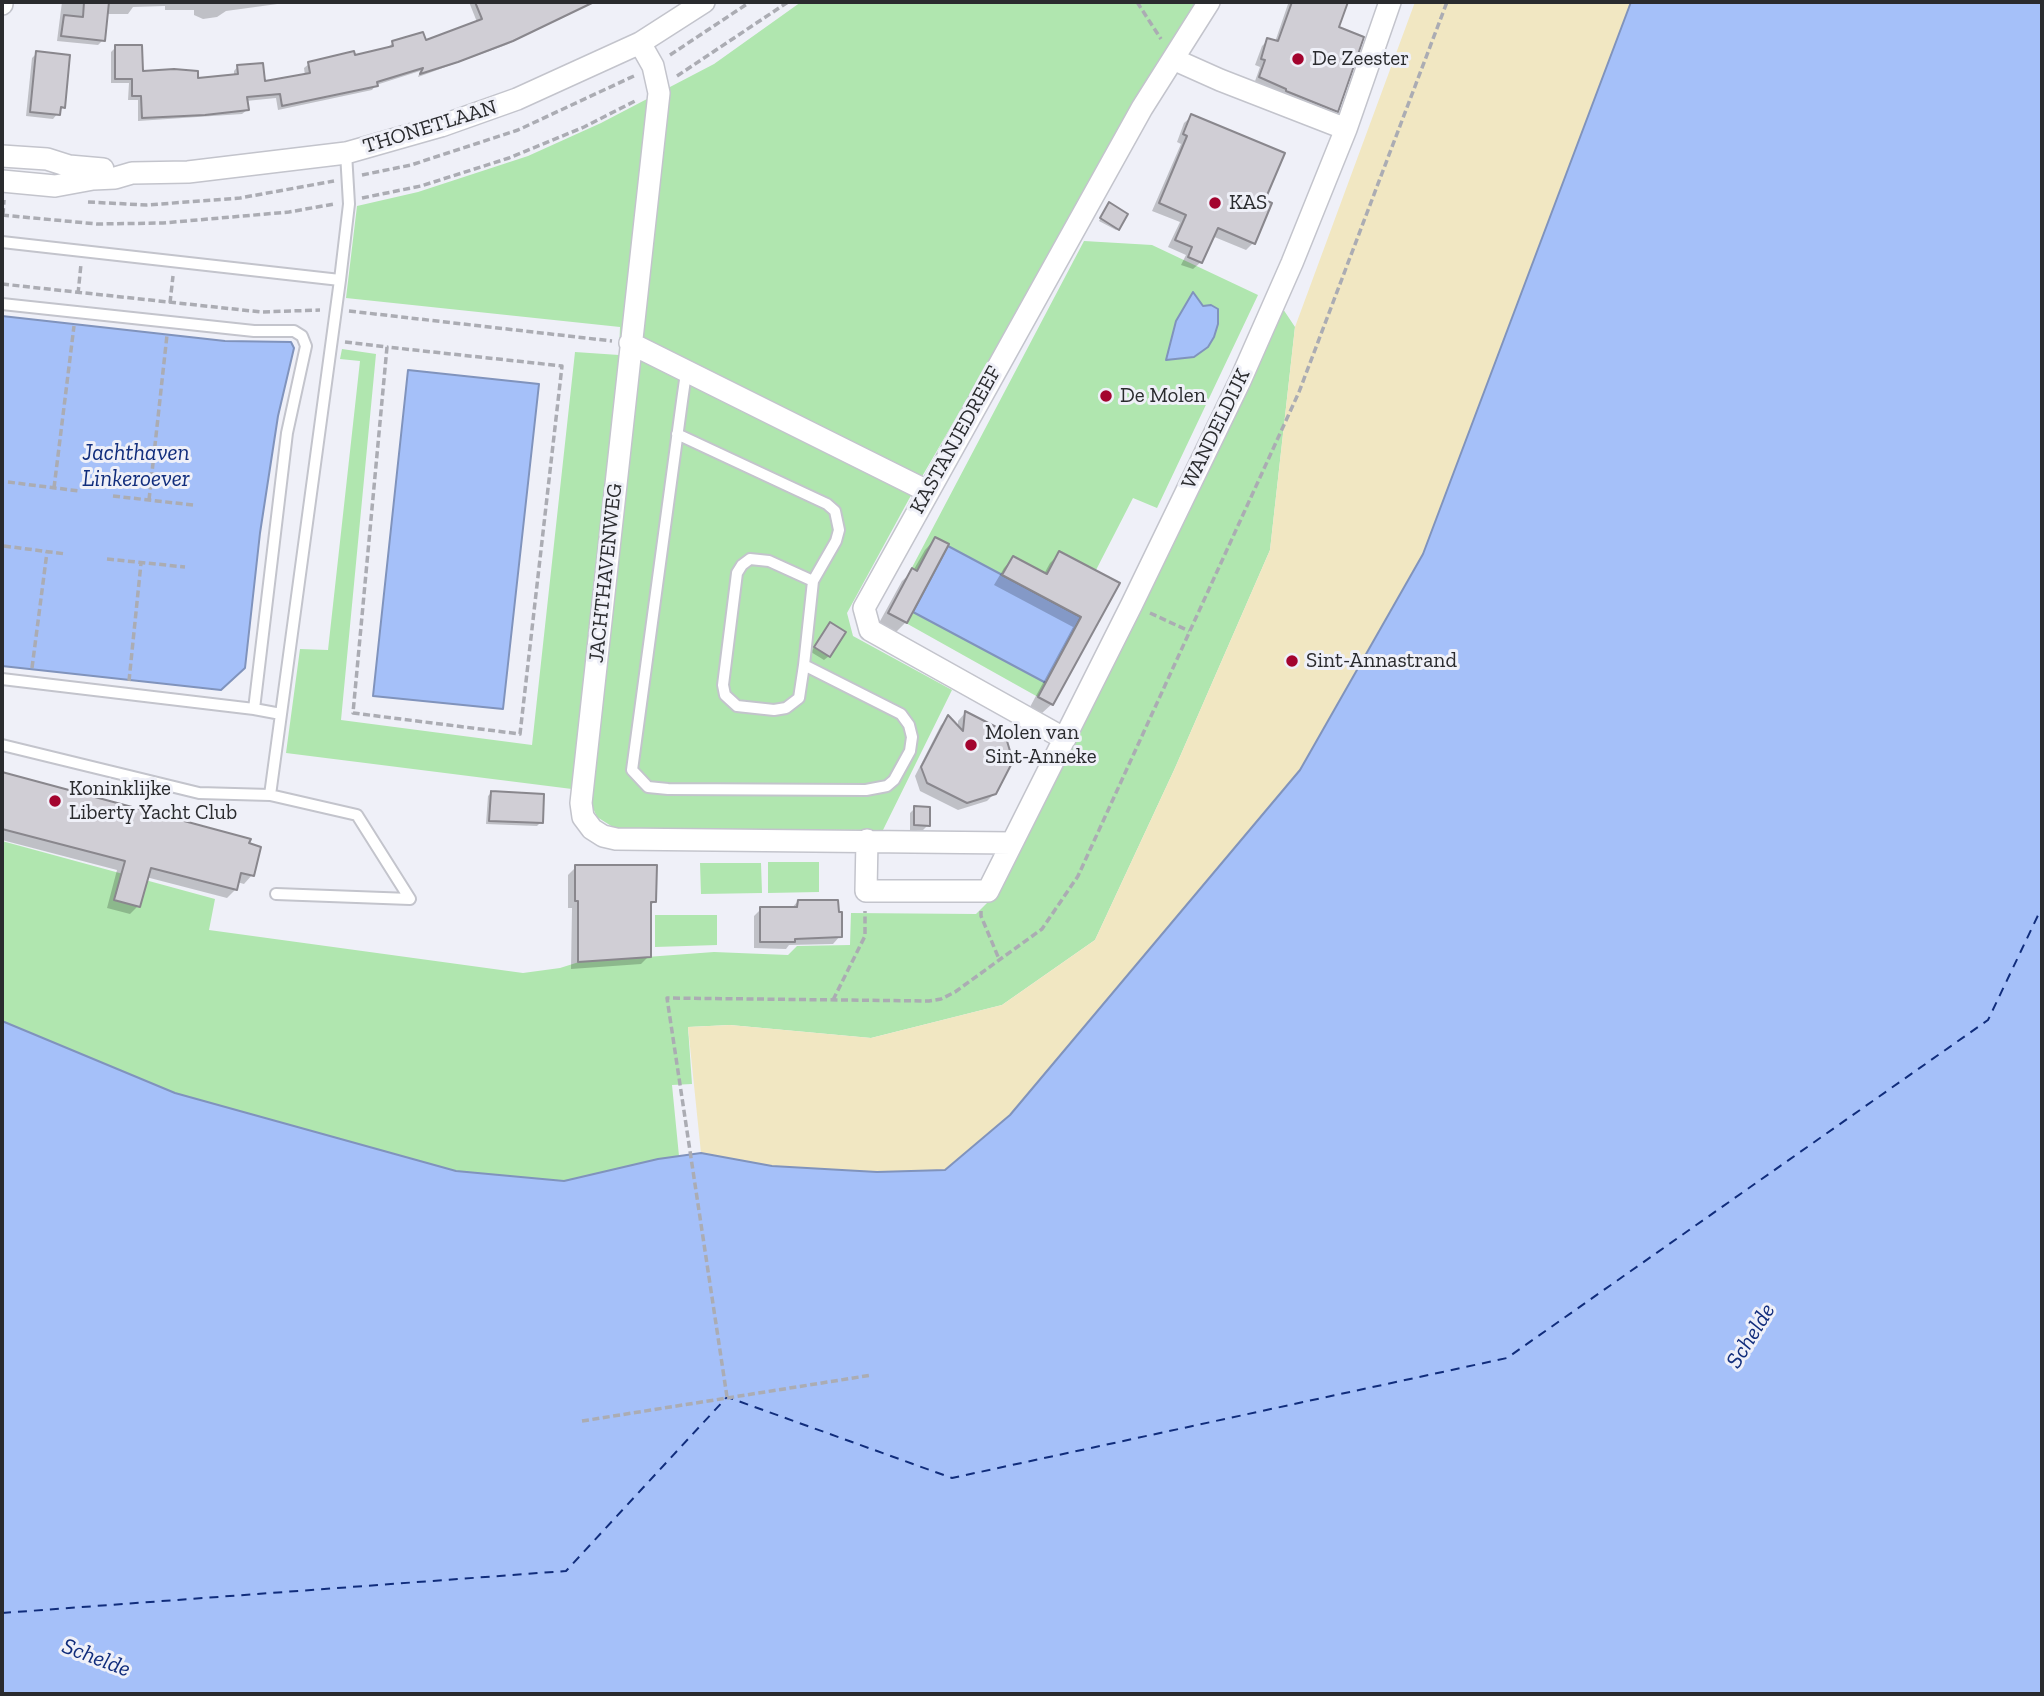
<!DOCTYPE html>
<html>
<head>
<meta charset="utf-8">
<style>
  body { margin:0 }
  #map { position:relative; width:2044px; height:1696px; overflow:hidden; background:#eff0f8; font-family:"Zilla Slab",serif }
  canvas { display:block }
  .frame { position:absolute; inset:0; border:4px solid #2a2b2e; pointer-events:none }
</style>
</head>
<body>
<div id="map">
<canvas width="2044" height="1696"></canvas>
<div class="frame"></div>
</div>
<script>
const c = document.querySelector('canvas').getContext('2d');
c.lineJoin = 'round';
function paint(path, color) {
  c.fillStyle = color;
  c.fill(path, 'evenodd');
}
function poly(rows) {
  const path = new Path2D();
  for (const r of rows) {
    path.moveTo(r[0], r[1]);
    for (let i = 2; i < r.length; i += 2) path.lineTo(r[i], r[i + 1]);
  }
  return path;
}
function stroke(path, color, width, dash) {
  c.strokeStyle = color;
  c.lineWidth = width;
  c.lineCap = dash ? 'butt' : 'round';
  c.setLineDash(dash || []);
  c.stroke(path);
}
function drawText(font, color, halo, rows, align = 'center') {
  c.font = font + ' "Zilla Slab",serif';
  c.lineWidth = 6;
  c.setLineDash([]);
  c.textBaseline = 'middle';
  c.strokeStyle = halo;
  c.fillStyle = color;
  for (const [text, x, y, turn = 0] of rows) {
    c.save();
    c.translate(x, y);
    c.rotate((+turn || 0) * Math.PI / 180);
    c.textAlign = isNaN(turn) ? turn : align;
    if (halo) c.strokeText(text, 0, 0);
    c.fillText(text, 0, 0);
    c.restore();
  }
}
const green = poly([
  [801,2,1197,2,909,499,847,613,853,636,952,690,883,830,616,829,597,817,592,806,592,792,640,368,619,355,572,789,286,753,300,649,328,650,360,361,340,359,342,349,376,354,341,720,532,745,575,352,619,355,620,327,346,298,357,206,418,192,528,156,601,123,714,64],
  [1084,241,1152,245,1258,295,1157,508,1133,498,1096,570,1120,583,1111,600,1038,697,888,613],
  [1283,309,1295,327,1270,550,1175,768,1095,940,1002,1005,871,1038,730,1025,688,1027,692,1084,672,1085,679,1156,658,1159,564,1181,456,1171,175,1093,2,1021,2,841,215,899,209,930,523,973,560,968,579,962,714,952,788,955,797,946,850,945,851,913,976,914,993,897,1248,385],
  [768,862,819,862,819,892,768,893],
  [700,863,761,863,762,893,701,894],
  [655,915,717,915,717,945,655,947]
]);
const sand = poly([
  [1415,2,1631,2,1423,554,1300,770,1010,1115,945,1170,877,1172,772,1166,701,1153,688,1027,730,1025,871,1038,1002,1005,1095,940,1175,768,1270,550,1295,327]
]);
const water = poly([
  [1631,2,2042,2,2042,1694,2,1694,2,1021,175,1093,456,1171,564,1181,658,1159,701,1153,772,1166,877,1172,945,1170,1010,1115,1300,770,1423,554,1631,2],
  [1193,292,1203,306,1211,305,1218,309,1218,324,1214,337,1208,347,1194,357,1166,360,1176,321,1193,292],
  [2,316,225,341,291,342,294,348,278,416,260,533,245,668,221,690,2,666,2,316],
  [408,370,539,384,503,709,373,696,408,370],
  [948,546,1081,617,1046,683,913,612,948,546]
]);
const shadow = poly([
  [62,2,292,2,226,11,217,17,203,19,194,15,194,10,165,10,165,6,133,7,128,14,106,14,103,40,98,45,57,41],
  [469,2,595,2,506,45,418,77,420,71,376,85,372,90,278,110,276,98,246,101,247,110,242,114,138,121,138,100,128,100,129,83,111,83,111,52,116,47,142,72,197,80,234,76,234,71,238,66,264,83,305,76,304,68,309,64,353,57,388,47,393,43,425,42,477,22],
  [1280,2,1346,2,1337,29,1337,111,1330,117,1254,84,1260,67,1255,65,1262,46,1268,40,1275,42,1288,4],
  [37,53,63,107,53,119,26,116,32,58],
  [1192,116,1262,201,1253,243,1246,250,1212,236,1201,262,1193,269,1181,265,1186,255,1168,247,1180,222,1152,211,1181,144,1177,142,1184,123],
  [1107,206,1118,229,1116,230,1099,221],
  [935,539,906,622,896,632,879,623,902,581,913,571,925,550],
  [1060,553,1117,583,1052,704,1042,713,1030,707,1073,627,994,585,1004,568,1013,558,1044,574,1050,563],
  [826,629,829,656,824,660,811,652],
  [965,713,995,793,987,801,958,810,920,791,915,776,941,725,948,718,958,727,958,721],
  [2,774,248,840,252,875,244,884,237,882,235,890,227,898,146,877,138,906,130,914,107,908,117,870,2,840],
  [491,793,541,822,537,826,486,824,488,796],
  [915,808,928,825,923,830,910,830,910,813],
  [576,867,655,901,649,907,649,956,641,964,571,969,572,908,568,908,568,875],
  [798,901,840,936,833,944,789,945,786,949,754,948,754,916,761,909,791,909]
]);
const ferry = poly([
  [2,1613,566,1571,727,1397,952,1478,1507,1358,1988,1020,2042,907]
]);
const building = poly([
  [84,2,109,2,105,41,61,36,64,15,83,17,84,2],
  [475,2,594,2,513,41,458,62,420,74,423,68,377,82,378,86,282,106,280,94,247,97,249,110,205,115,142,118,141,96,132,96,132,79,115,79,115,45,142,45,143,71,174,69,198,71,198,78,238,74,237,65,263,63,265,81,310,73,308,62,354,51,355,55,393,46,392,41,423,32,426,40,482,19,475,2],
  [1292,2,1348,2,1339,27,1364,37,1338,112,1286,91,1286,89,1259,77,1265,60,1261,59,1267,38,1278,41,1292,2],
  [36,51,70,55,65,108,61,107,60,115,30,112,36,51],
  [1191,114,1285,153,1265,200,1272,203,1255,244,1218,228,1202,263,1188,257,1192,247,1175,240,1186,215,1159,203,1187,136,1183,134,1191,114],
  [1109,202,1128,214,1119,230,1100,218,1109,202],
  [935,537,949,544,907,623,888,613,912,568,917,571,935,537],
  [1059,551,1120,583,1053,705,1038,697,1081,617,1002,575,1013,556,1047,574,1059,551],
  [830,622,846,632,830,657,814,647,830,622],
  [965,711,1004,731,1013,761,996,794,967,803,927,783,921,767,948,715,963,731,965,711],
  [2,772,251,839,249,843,261,847,254,876,241,873,237,890,151,868,140,907,114,900,125,861,2,829,2,772],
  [491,791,544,794,543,823,489,821,491,791],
  [914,806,930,807,930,826,914,825,914,806],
  [575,865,657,865,656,902,651,902,651,957,578,962,578,901,575,901,575,865],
  [798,900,838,900,839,912,842,912,842,937,795,939,795,942,760,942,760,907,797,907,798,900]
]);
const path = poly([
  [1137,2,1161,39],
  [670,55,750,2],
  [677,76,788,2],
  [362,175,411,165,518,130,636,75],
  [362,198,421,186,509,158,584,127,637,100],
  [88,202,147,205,240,198,334,181],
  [2,215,97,224,163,223,289,212,334,204],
  [3,215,4,200],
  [2,284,261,312,320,310],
  [78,294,81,264],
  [170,303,173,276],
  [349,311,612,341],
  [345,342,387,347,353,713,520,734,562,366,387,347],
  [8,482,79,491],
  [54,488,74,326],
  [113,496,193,505],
  [149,500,167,335],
  [4,546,66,554],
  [107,559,185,567],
  [1150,613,1189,631],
  [32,668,47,552],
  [129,681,141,563],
  [981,911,981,916,999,959],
  [833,1000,865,936,865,911],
  [727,1397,667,998,929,1001,941,999,955,992,1042,929,1078,876,1299,392,1447,2],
  [582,1421,872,1375]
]);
const lane = poly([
  [2,242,340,280],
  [2,304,254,331,294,331,302,336,306,346,287,433,254,709,2,679],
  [677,434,827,504,835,511,839,530,836,541,813,581,804,665,901,714,909,725,912,737,910,751,894,780,887,786,866,790,668,789,648,787,632,770,682,401,686,373],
  [804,665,799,698,786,708,774,710,737,706,725,695,723,685,737,573,742,565,750,559,769,561,813,581],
  [254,709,281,714],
  [2,745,199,793,270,795,357,815,410,899,276,894],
  [270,795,340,280,349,204,346,153]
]);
const street = poly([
  [2,4,2,2],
  [640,43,653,66,659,93,581,803,583,817,592,829,603,836,616,839,1012,843],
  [1173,59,1220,80,1346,129],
  [2,156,47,159,69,166,103,169],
  [2,181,55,186,93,179,115,178,132,173,188,172,346,153,441,126,517,99,640,43,704,2],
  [630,343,927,491],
  [1065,739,870,630,864,608,1142,108,1209,2],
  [867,840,866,891,988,891,1132,604,1240,381,1292,263,1346,129,1390,2]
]);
const markers = [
  [1298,59,7,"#a3042e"],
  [1215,203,7,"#a3042e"],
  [1106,396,7,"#a3042e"],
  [1292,661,7,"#a3042e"],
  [971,745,7,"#a3042e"],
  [55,801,7,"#a3042e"]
];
const poiNames = [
  ["De Zeester",1312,59],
  ["KAS",1229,203],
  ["De Molen",1120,396],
  ["Sint-Annastrand",1306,661],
  ["Molen van",985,733],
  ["Sint-Anneke",985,757],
  ["Koninklijke",69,789],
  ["Liberty Yacht Club",69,813]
];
const streetNames = [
  ["THONETLAAN",430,127,-17],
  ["WANDELDIJK",1216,429,-64],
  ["KASTANJEDREEF",956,440,-61],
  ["JACHTHAVENWEG",606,573,-84]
];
const waterNames = [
  ["Jachthaven",136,453],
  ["Linkeroever",136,479],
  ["Schelde",1751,1336,-58],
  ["Schelde",96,1658,21]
];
paint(green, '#b0e6af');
paint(sand, '#f1e7c2');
paint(water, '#a5c0f9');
stroke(water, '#8093bc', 2);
paint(shadow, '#0003');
stroke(ferry, '#112d7c', 2, [9, 7]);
paint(building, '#d0ced5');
stroke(building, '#89878d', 2);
stroke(lane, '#c3c4cc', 14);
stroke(street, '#c3c4cc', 24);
stroke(path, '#abacb3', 3.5, [7, 3.5]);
stroke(lane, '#fff', 10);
stroke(street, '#fff', 21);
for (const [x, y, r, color] of markers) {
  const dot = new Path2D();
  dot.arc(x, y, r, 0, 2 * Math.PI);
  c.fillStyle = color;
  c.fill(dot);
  stroke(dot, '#eff0f8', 2.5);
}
drawText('21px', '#2a2b2e', '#eff0f8', poiNames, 'left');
drawText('21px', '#2a2b2e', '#eff0f8', streetNames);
drawText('italic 23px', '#112d7c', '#eff0f8', waterNames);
</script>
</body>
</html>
